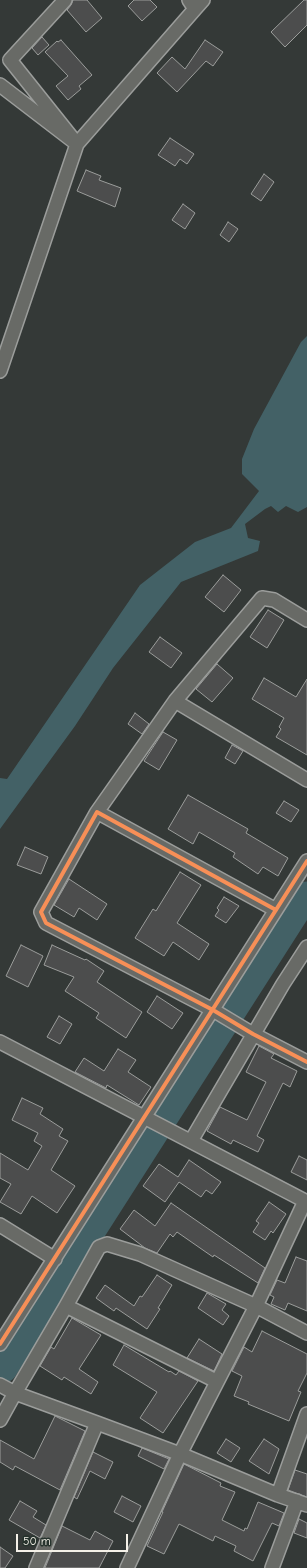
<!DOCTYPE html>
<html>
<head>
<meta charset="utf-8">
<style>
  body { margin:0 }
  #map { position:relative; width:307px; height:1568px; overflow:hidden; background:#343937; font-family:"Comic Neue",sans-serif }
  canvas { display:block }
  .scale { position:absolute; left:16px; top:1534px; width:112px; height:18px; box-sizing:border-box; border:2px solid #f4f1e8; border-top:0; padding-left:5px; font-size:12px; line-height:14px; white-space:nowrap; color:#f4f1e8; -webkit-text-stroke:3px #26332d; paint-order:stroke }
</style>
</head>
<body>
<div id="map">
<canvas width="307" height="1568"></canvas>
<div class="scale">50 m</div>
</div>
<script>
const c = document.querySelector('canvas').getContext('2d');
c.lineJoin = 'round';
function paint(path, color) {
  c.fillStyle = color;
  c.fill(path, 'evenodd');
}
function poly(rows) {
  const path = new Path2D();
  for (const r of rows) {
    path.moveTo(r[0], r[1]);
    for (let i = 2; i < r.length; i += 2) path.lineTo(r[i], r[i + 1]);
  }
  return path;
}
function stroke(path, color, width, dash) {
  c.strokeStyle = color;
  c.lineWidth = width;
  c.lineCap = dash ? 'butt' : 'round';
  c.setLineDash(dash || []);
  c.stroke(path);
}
const water = poly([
  [307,336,307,507,298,512,286,506,278,512,271,506,265,509,245,524,248,538,260,541,258,551,181,582,113,668,75,726,0,829,0,778,7,779,140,585,195,542,231,528,259,491,242,474,242,459,254,429,301,342]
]);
const river = poly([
  [4,1369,307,895]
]);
const building = poly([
  [73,0,87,0,102,18,86,32,67,10,71,5,73,0],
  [134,0,150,0,157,7,142,21,128,6,134,0],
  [304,0,307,0,307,25,285,47,271,32,304,0],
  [42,37,49,45,38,55,32,48,42,37],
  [61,40,92,75,79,86,81,89,68,100,56,86,68,76,45,52,57,41,58,42,61,40],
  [205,40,223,52,213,66,206,61,177,92,157,73,172,57,185,69,205,40],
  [170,138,194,154,187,164,180,159,175,166,158,155,170,138],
  [86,170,101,176,99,180,121,188,115,207,77,191,86,170],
  [264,174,274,182,261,201,251,194,264,174],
  [183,204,195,213,185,229,172,220,183,204],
  [228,222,238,229,229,242,220,235,228,222],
  [223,575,241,590,224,612,205,597,223,575],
  [268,610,284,620,267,648,250,637,268,610],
  [160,637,182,653,171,668,149,652,160,637],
  [217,664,233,678,212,702,196,689,217,664],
  [264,678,296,697,307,679,307,755,276,737,281,729,279,727,284,718,252,699,264,678],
  [135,713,149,724,142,734,128,724,135,713],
  [163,732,177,740,159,770,144,761,163,732],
  [232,745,243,751,235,764,225,758,232,745],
  [188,795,248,829,246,833,288,858,278,876,263,867,258,874,233,857,235,853,199,832,193,844,168,829,188,795],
  [284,801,299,810,291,822,276,813,284,801],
  [25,847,48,857,41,874,17,865,25,847],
  [180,872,201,885,177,923,209,944,199,960,173,942,164,956,135,938,153,909,156,911,180,872],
  [69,879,107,904,97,920,79,908,74,917,54,905,69,879],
  [224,897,239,906,226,923,215,916,219,910,217,908,224,897],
  [21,945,43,956,28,987,6,976,21,945],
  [52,945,85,960,86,959,104,971,97,982,142,1012,126,1038,96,1018,99,1013,65,991,74,977,44,965,52,945],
  [157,996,183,1013,172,1029,147,1012,157,996],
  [59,1016,72,1024,60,1044,47,1037,59,1016],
  [259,1046,274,1054,271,1058,297,1071,290,1087,283,1083,257,1136,264,1140,258,1152,233,1140,231,1144,207,1131,220,1107,247,1120,266,1082,246,1072,259,1046],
  [118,1049,136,1060,128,1072,151,1087,139,1105,107,1085,106,1088,75,1072,84,1058,104,1071,118,1049],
  [22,1098,43,1108,40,1114,63,1129,59,1136,68,1141,51,1170,75,1186,57,1213,32,1196,21,1214,0,1202,11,1184,0,1178,0,1153,28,1170,42,1146,34,1141,38,1133,12,1120,22,1098],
  [299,1156,307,1160,307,1180,291,1172,299,1156],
  [189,1160,221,1182,212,1194,206,1190,201,1197,179,1182,165,1202,143,1186,159,1164,178,1177,189,1160],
  [269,1202,286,1214,273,1233,271,1231,265,1240,253,1232,259,1223,256,1221,269,1202],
  [171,1203,265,1268,258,1283,214,1255,213,1257,177,1232,173,1237,170,1234,157,1253,145,1248,120,1229,134,1210,155,1226,171,1203],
  [296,1257,307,1261,307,1311,288,1303,285,1310,271,1304,274,1297,270,1295,277,1280,285,1283,296,1257],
  [157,1275,172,1285,158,1308,160,1309,147,1329,116,1308,114,1311,96,1298,105,1285,134,1306,140,1296,142,1297,157,1275],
  [207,1293,226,1304,222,1310,229,1316,223,1325,198,1308,207,1293],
  [72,1318,101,1335,79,1369,98,1382,91,1394,64,1377,62,1380,40,1366,51,1347,54,1349,72,1318],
  [262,1331,307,1354,307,1373,298,1391,301,1392,289,1421,248,1404,249,1402,234,1396,242,1376,232,1371,244,1347,252,1352,262,1331],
  [199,1339,222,1354,214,1371,187,1358,199,1339],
  [124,1345,169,1372,170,1371,176,1375,179,1371,198,1381,163,1433,140,1418,157,1392,113,1365,124,1345],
  [55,1416,85,1431,60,1490,15,1466,13,1470,0,1462,0,1440,34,1459,55,1416],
  [226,1439,240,1448,231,1462,217,1453,226,1439],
  [264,1439,279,1449,269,1474,249,1461,264,1439],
  [142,1448,169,1459,164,1469,138,1456,142,1448],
  [93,1452,113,1462,105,1479,90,1471,77,1499,74,1497,93,1452],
  [184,1464,221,1483,220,1486,235,1492,222,1520,244,1531,245,1528,247,1529,258,1502,284,1513,279,1526,272,1523,253,1561,234,1551,236,1546,215,1536,213,1541,179,1524,164,1554,147,1546,163,1512,162,1512,184,1464],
  [295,1470,307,1474,307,1497,288,1490,295,1470],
  [122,1496,141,1506,133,1522,114,1512,122,1496],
  [20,1501,37,1511,33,1517,46,1525,40,1538,9,1520,20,1501],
  [299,1519,307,1523,307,1538,294,1533,299,1519],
  [62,1526,90,1540,95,1531,113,1541,99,1568,45,1568,62,1526],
  [0,1547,13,1556,5,1568,0,1568,0,1547]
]);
const minor = poly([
  [65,0,10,60,77,144,195,9],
  [189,0,195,9,203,0],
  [0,85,77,144,0,371],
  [175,701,262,598,274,600,307,620],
  [97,812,175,701,307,780],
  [276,910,97,812,41,912,46,923,213,1010,253,1034,307,1062],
  [0,1042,307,1202],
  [191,1141,283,984,307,947],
  [0,1225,55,1259],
  [66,1306,214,1380,216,1383],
  [0,1344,307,861],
  [0,1385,15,1393,0,1420],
  [97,1423,15,1393,66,1306,99,1247,107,1244,140,1254,256,1306,305,1201],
  [278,1495,307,1414],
  [36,1568,97,1423,180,1454,278,1495,307,1505],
  [127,1568,180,1454,256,1306,307,1333],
  [272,1568,297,1501]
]);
const cycleway = poly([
  [276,910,97,812,41,912,46,923,213,1010,253,1034,307,1062],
  [0,1344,307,861]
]);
paint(water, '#436166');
stroke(river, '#436166', 27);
paint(building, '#4c4d4d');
stroke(building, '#9b9d9b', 1);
stroke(minor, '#9b9d9b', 16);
stroke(minor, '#686a66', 13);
stroke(cycleway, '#f78f57', 4);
</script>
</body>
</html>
